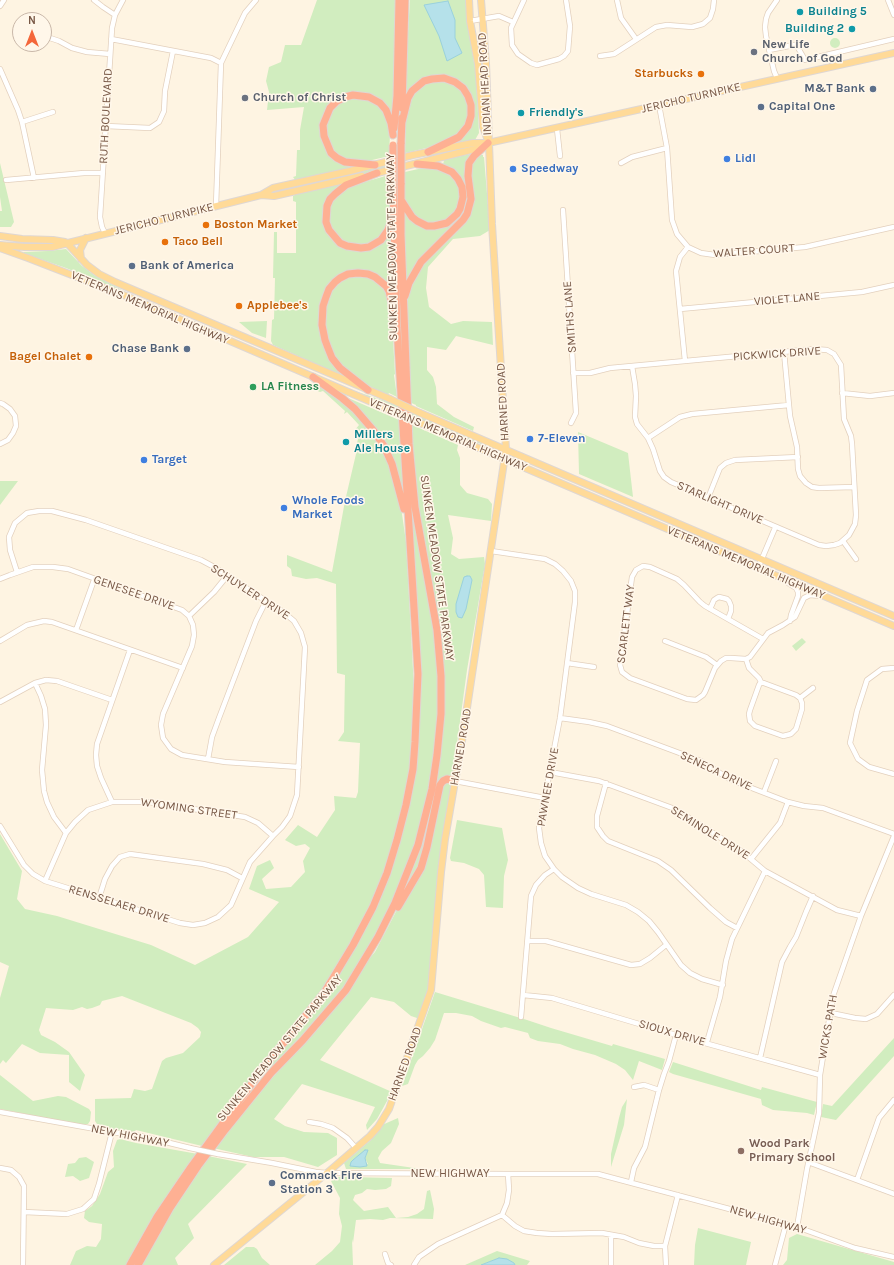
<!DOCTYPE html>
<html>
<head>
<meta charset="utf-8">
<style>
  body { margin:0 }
  #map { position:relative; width:894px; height:1265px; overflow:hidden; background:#fef4e2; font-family:Karla,sans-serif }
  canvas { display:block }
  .north { position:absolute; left:12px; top:12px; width:40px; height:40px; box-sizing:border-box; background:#fff7ea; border:1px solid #c9b7a8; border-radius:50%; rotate:0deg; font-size:11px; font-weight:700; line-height:16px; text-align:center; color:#785846 }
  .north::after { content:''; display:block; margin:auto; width:14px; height:18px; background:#f4673b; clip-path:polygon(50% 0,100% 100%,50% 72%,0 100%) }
</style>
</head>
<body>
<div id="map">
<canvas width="894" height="1265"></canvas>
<div class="north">N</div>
</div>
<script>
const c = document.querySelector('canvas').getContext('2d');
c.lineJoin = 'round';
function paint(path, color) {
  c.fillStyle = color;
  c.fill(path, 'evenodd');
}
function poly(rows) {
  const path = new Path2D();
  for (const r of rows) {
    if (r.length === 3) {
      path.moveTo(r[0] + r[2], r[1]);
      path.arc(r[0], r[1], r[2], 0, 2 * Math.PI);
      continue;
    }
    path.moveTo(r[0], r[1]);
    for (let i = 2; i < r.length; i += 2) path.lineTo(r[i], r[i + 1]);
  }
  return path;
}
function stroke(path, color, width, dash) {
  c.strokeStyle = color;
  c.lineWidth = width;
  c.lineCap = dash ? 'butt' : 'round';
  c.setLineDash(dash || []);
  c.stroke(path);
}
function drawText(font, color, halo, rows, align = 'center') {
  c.font = font + ' Karla,sans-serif';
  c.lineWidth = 3;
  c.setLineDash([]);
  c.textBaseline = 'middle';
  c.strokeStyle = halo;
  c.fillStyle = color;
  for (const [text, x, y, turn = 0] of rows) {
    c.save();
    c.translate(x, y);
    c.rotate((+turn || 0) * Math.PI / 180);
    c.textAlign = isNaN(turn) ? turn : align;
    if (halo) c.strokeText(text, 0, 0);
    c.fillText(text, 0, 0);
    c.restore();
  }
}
const green = poly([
  [317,0,396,0,393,127,391,116,370,95,335,101,322,123,328,150,355,166,355,168,296,181,293,177,296,176,297,150,300,150,300,130,304,107,267,110,269,92,266,81,269,67,281,62,285,45,301,45],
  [410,0,466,0,470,38,476,74,479,133,475,140,449,145,471,124,469,92,436,76,404,97],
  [835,43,5],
  [439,81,449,82,461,89,467,101,469,113,466,125,457,136,431,147,405,153,406,117,412,94,419,88,429,82],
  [348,98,373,101,385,111,390,134,389,156,368,161,349,161,340,157,331,148,326,138,325,126,330,112,337,104],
  [475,153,469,159,470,191,467,211,420,262,405,290,402,204,428,227,454,220,464,191,443,165,444,160],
  [480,155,483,155,483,157,484,157,490,230,480,236,453,239,428,267,426,288,429,307,451,324,463,321,492,322,493,345,456,336,446,350,427,347,427,370,433,377,436,387,437,404,454,417,474,427,473,431,416,406,416,405,407,401,407,299,416,273,473,204,474,194,471,170,472,163,476,158,478,158,478,156],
  [0,163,14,222,11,227,0,227,0,211,2,211,0,197],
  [385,166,385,169,307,186,307,185],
  [427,167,446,171,456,179,459,187,460,194,458,206,452,216,443,221,433,224,425,223,415,218,405,202,405,172],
  [389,175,390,208,389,221,380,239,369,245,352,246,338,238,330,227,328,216,330,203,343,189,354,185],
  [347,182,325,207,336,243,368,249,391,227,393,301,381,279,345,273,324,296,324,343,348,378,273,345,271,341,272,320,274,319,275,278,273,278,274,232,277,232,277,253,296,253,296,202,293,201,293,196,295,195,295,193],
  [66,249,82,266,94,275,122,290,121,291,66,268,23,253,24,252,48,251],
  [350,275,370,276,388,292,391,305,395,374,394,375,397,397,389,393,388,395,359,381,335,359,327,343,324,313,333,287],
  [267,321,266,338,252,333,239,322],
  [310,383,329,391,361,417,384,450,400,500,406,542,415,707,409,775,400,821,381,881,357,933,330,980,212,1134,207,1139,202,1146,136,1130,134,1132,99,1127,95,1121,95,1099,131,1098,134,1089,145,1091,152,1089,162,1061,166,1058,183,1053,200,1037,201,1032,198,1028,191,1023,122,996,102,1001,100,1005,92,1008,87,1009,82,1007,73,1010,46,1008,39,1030,41,1035,55,1042,69,1052,85,1075,80,1091,69,1082,69,1055,40,1053,22,1044,6,1063,3,1060,0,1064,0,998,9,966,0,962,0,834,22,871,17,899,25,909,57,916,151,945,195,965,248,937,279,902,249,889,257,866,270,860,274,868,262,879,266,889,291,887,305,872,303,861,310,848,305,844,296,846,285,840,298,825,317,837,335,810,334,796,356,798,358,792,360,743,338,741,344,732,345,675,337,673,336,584,317,578,306,579,292,576,291,569,287,566,287,555,332,572,345,501,356,454,356,447,358,439,356,436,356,432,354,431,359,425,347,412,344,414,345,411,323,391,320,392,308,387],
  [355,391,397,405,397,410,354,392],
  [346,397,399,420,405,504,394,465],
  [409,410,438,424,486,444,486,446,409,416],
  [410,424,458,445,457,450,460,458,460,485,467,493,488,499,492,504,491,521,448,515,453,538,451,554,459,559,484,557,485,564,467,670,453,773,452,775,438,782,436,781,441,748,443,684,415,486],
  [578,432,628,453,633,497,579,474],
  [407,474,434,626,438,688,437,723,434,760,427,797,419,832,406,870,392,905,359,964,336,998,260,1084,257,1082,327,991,395,856,418,736],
  [0,481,18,481,0,505],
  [802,638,806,642,796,651,792,646],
  [449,782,451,787,430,986,420,1017,417,1018,411,1016,394,1002,371,997,320,1060,392,1092,377,1119,367,1130,366,1125,375,1107,302,1084,274,1119,285,1126,304,1132,328,1133,337,1138,337,1155,318,1167,284,1157,253,1157,213,1148,256,1095,317,1030,337,1005,369,959,375,952,400,904,420,874,441,786,444,783],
  [433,798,434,798,422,859,416,872,402,895,418,851,419,851],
  [457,820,502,828,508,860,504,876,503,908,486,907,484,875,479,869,464,863,451,861,450,858],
  [435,992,527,1020,551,1028,612,1046,613,1044,665,1059,662,1070,639,1061,633,1080,625,1070,616,1064,595,1055,573,1049,560,1044,538,1041,530,1038,528,1033,505,1027,501,1028,481,1021,472,1016,456,1013,444,1013,435,1040,430,1048,423,1056,418,1060,415,1065,408,1084,402,1086],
  [894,1038,894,1056,836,1120,821,1117,823,1104,832,1106],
  [673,1062,761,1090,762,1087,817,1102,814,1115,807,1113,773,1110,762,1105,761,1099,673,1074,669,1072],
  [0,1075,33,1101,58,1096,66,1097,89,1109,91,1112,90,1121,88,1124,82,1125,0,1109],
  [627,1099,624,1125,611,1167,611,1154,619,1118,622,1107],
  [398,1118,399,1124,391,1143,382,1151,378,1158,380,1163,421,1169,346,1169,344,1163,371,1140,382,1125],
  [367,1153,365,1158,368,1164,353,1160,357,1157],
  [120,1139,136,1143,198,1154,128,1265,70,1265,76,1251,87,1246,96,1247,101,1239,102,1224,89,1222,84,1218,85,1211,92,1206,100,1194,108,1172,114,1167,113,1151,117,1140],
  [208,1156,247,1164,188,1224,194,1238,175,1258,178,1265,140,1265,154,1240],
  [86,1157,94,1162,89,1178,80,1181,73,1176,65,1177,68,1164,75,1163,79,1158],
  [344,1176,347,1176,348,1177,392,1178,391,1186,386,1189,375,1190,367,1189,362,1193,355,1195,353,1200,364,1211,388,1207,396,1218,408,1217,417,1214,424,1209,427,1191,430,1190,434,1209,433,1219,390,1218,383,1220,370,1219,356,1220,353,1243,352,1239,353,1265,315,1265,332,1251,340,1242,342,1226,339,1214,340,1198,331,1181,335,1177,344,1177],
  [698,1228,751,1242,746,1265,694,1265,695,1245],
  [797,1234,894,1262,894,1265,783,1265,787,1260,789,1238],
  [246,1247,254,1247,257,1249,262,1258,270,1265,224,1265],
  [497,1251,530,1261,527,1265,515,1265,514,1263,507,1260,499,1258,481,1265,465,1265]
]);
const water = poly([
  [448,1,455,20,455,38,462,53,447,61,439,36,424,5,448,1],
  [467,576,470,576,472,580,466,609,462,618,458,617,456,612,456,604,464,577,467,576],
  [365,1150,368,1150,365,1158,367,1166,360,1167,350,1166,351,1162,353,1160,365,1150],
  [499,1258,507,1259,514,1263,515,1265,481,1265,499,1258]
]);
const minor = poly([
  [94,0,103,7,115,15],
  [524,0,511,28,512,45,518,54,531,63,537,65,559,59,564,56,568,51,570,26,566,0],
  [617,0,621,18,636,39],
  [777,0,768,13,766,19,765,27,766,36,774,71,777,78],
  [888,0,894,15],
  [0,6,4,0],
  [470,21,499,16,513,22],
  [50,38,59,41,72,48,87,52,110,54],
  [111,39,211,58,221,63],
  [769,50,794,45,797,46,805,60,894,39],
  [600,56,614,54,656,27,667,25,692,27,703,24,710,18,713,9,714,0],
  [0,69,18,110,22,122,34,178],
  [659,105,667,148,672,220,677,234,688,247,701,253,715,255,805,247,894,227],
  [22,122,53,112],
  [106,126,150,128,159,122,164,111,165,91,173,51],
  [557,129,560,156],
  [621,163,632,157,667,148],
  [6,180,84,173,103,173],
  [216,206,221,63,245,13,256,0],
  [563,210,576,413,571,423],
  [105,233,102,227,100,217,112,28,115,15,123,0],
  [680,309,862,292,894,285],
  [784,352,790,416,797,447,798,469,800,476,806,483,812,487,819,488,854,487],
  [685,361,676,271,680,257,688,247],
  [573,373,590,373,610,368,685,361,814,349,827,350,834,354,841,365,844,419,851,436,852,444,856,515,855,524,849,535,840,543,834,545,826,546,819,545,671,482,664,477,660,471,653,449,648,438,637,424,635,417,636,396,635,384,632,366],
  [842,393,870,396,894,393],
  [0,403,3,404,10,409,15,416,16,426,13,433,8,440,0,444],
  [648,438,680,417,692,414,789,405],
  [708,498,720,468,726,463,735,460,798,457],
  [843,541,856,559],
  [491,551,545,559,555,564,563,571,571,581,575,591,575,602,560,718,539,828,541,843,545,856,554,869,562,877,578,888,591,894,626,905,638,912,649,921,658,932,681,965,690,973,702,979,723,985],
  [758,568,775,528],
  [0,579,10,575,33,567,53,567,68,569,182,610,189,616,193,625,194,635,192,646,163,714,161,725,163,738,171,749,182,755,225,762,299,767],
  [788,583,796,588,798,592,798,596,791,615,790,621],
  [710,609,714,600,717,598,719,597,727,599,729,601,731,606,731,611,728,619],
  [189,616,214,592,227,576],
  [76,630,94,580],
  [763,639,705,606,700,602,684,585,677,579,650,567,643,566,636,570,632,577,620,665,622,672,630,678,687,699,696,700,703,695,705,692,715,668,721,661,726,658,731,658,746,659,750,657,768,633,783,625,795,617,804,598,810,595,820,596],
  [0,641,27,625,44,621,52,622,183,668],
  [665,641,706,657,717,665],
  [746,659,749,668,759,678,761,682,796,695,800,698,802,703,802,709,796,729,791,734,783,736,755,726,750,721,749,714,750,710,759,685,761,682],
  [567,663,594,667],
  [894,668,882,669,867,680,857,711,850,743,858,759,869,767,894,774],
  [35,683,41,696,45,709,46,725,42,770,44,791,47,802,54,817,66,833],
  [800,698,813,688],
  [0,702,35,683,46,680,57,681,112,700],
  [560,718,589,722,607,726,701,761,731,780,788,802,804,806,823,808,894,834],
  [208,759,212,737,219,718,256,621,266,601],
  [550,772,599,781,675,809,740,850,765,871,837,910,861,916],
  [455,781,545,798],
  [606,783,597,816,597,827,603,836,608,841,658,861,671,870,710,908,726,922,737,928],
  [764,792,776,761],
  [112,802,101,778,97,766,96,755,97,744,130,650],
  [0,826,24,865,33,874,45,881,180,923,193,925,205,923,218,917,231,905,250,862,273,836,282,827,290,816,297,795,305,647,301,633,294,621,282,611,266,601,216,568,201,560,86,520,52,511,39,511,27,513,15,523,9,537,10,550,17,572],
  [751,859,780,823,788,802],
  [45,881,66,833,75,822,88,810,112,802,148,802,245,817,258,823,273,836],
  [99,898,105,879,112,866,120,857,130,854,203,864,227,870,242,878],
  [528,941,546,941,557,944,631,965,640,964,650,958,666,945],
  [523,995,552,998,676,1035,820,1075],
  [831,1013,855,1018,866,1019,877,1014,894,995],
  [521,1017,531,896,536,885,545,875,554,869],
  [707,1042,720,997,726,961,732,939,765,871],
  [760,1058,782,962,790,947,796,937,806,912,813,896],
  [634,1087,644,1085,659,1090],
  [0,1112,112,1132,141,1136,190,1148],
  [309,1122,321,1124,333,1128,347,1138,356,1148],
  [218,1154,272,1163,316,1172,327,1173,508,1174,598,1174,797,1227,855,1248,894,1257],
  [808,1162,894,1194],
  [0,1168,11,1170,19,1177,24,1186,23,1265],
  [857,1180,879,1118,894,1100],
  [631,1182,634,1168,645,1147,659,1090,664,1074,669,1061,676,1035],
  [24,1212,67,1214,83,1209,94,1199,99,1184,112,1132],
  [502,1215,515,1226,524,1231,537,1233,552,1234,602,1233,624,1237,639,1243,654,1246,665,1246],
  [797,1227,807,1169,819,1113,820,1075,833,996,861,916,894,836],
  [385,1254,388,1263,391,1265],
  [414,1265,419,1257,438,1244,502,1215,507,1203,509,1190,508,1174],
  [611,1265,611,1235],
  [666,1265,665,1246,678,1195],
  [775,1265,786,1224]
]);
const major = poly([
  [469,0,470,21,478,64,483,127,487,138],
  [373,174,475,149,488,143,894,53],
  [261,195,273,188,350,171,413,155,473,143,487,143],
  [0,236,22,239,53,240,65,242],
  [67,243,87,265,99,274,115,282,390,399],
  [0,245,25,247,52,247,261,195,274,196,362,176],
  [0,248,28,258,126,296,390,410],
  [81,259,80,250,86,238],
  [420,413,894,616],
  [418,422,894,626],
  [214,1265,327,1173,370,1136,378,1127,389,1109,431,990,441,872,445,839,462,741,506,449,492,224,486,63,481,0]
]);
const highway = poly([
  [402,108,405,0],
  [402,122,408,98,412,91,424,81,432,79,444,78,455,82,463,88,468,96,471,105,471,116,468,126,459,137,428,152],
  [394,128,397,96,399,0],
  [401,144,402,118],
  [375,165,345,162,337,158,331,153,324,136,323,125,330,108,337,101,345,97,353,95,369,97,380,103,386,110,391,123,393,135],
  [377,173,346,185,335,194,330,199,327,206,326,222,329,230,340,243,347,246,361,248,369,247,381,240,388,230,393,217],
  [401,200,412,217,417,221,427,226,434,226,447,223,457,214,460,209,463,197,462,187,458,179,452,172,438,166,417,164],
  [405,296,409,283,421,262,463,220,467,214,471,199,468,176,469,163,474,156,488,143],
  [313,377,342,398,355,409,373,430,384,446,392,464,404,509],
  [368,390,340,368,332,358,328,348,325,340,322,325,323,306,326,297,329,289,335,282,340,278,348,274,358,273,368,274,375,277,386,286,389,291,393,308],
  [398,907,421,868,427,847,440,785,443,781,447,779,455,781],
  [130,1265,157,1217,191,1167,264,1067,324,993,353,945,373,907,387,873,397,840,406,805,413,769,415,742,418,674,397,328,393,184],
  [138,1265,170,1208,198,1166,225,1130,271,1073,303,1040,346,990,378,937,395,903,418,845,432,789,437,755,441,714,441,676,437,630,415,507,409,444,401,235,401,183]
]);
const minorBridge = poly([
  [190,1148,218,1154]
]);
const majorBridge = poly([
  [390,399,420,413],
  [390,410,418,422]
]);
const highwayBridge = poly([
  [393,145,393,184],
  [401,183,401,144]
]);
const markers = [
  [800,12,4,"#0f9aa8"],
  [852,29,4,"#0f9aa8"],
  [754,52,4,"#6b7280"],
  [701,74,4,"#e8710a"],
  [873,89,4,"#5c6f8a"],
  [245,98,4,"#6b7280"],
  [761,107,4,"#5c6f8a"],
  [521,113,4,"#0f9aa8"],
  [727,159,4,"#3f7fe0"],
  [513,169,4,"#3f7fe0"],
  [206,225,4,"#e8710a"],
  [165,242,4,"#e8710a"],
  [132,266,4,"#5c6f8a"],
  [239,306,4,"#e8710a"],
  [187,349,4,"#5c6f8a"],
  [89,357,4,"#e8710a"],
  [253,387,4,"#2e9e5b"],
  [530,439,4,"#3f7fe0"],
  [346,442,4,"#0f9aa8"],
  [144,460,4,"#3f7fe0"],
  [284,508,4,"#3f7fe0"],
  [741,1151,4,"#8d6e63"],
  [272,1183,4,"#5c6f8a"]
];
const cultureNames = [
  ["Building 5",808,12],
  ["Building 2",844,29,"right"],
  ["Friendly's",529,113],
  ["Millers",354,435],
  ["Ale House",354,449]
];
const worshipNames = [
  ["New Life",762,45],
  ["Church of God",762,59],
  ["Church of Christ",253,98]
];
const foodNames = [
  ["Starbucks",693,74,"right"],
  ["Boston Market",214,225],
  ["Taco Bell",173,242],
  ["Applebee's",247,306],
  ["Bagel Chalet",81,357,"right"]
];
const streetNames = [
  ["INDIAN HEAD ROAD",485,84,-93],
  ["JERICHO TURNPIKE",691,98,-13],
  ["RUTH BOULEVARD",106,116,-87],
  ["JERICHO TURNPIKE",164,219,-14],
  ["SUNKEN MEADOW STATE PARKWAY",392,247,-91],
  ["WALTER COURT",754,251,-4],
  ["VIOLET LANE",787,299,-5],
  ["VETERANS MEMORIAL HIGHWAY",150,308,23],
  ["SMITHS LANE",570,317,-94],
  ["PICKWICK DRIVE",777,354,-4],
  ["HARNED ROAD",503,402,-93],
  ["VETERANS MEMORIAL HIGHWAY",448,435,23],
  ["STARLIGHT DRIVE",720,503,23],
  ["VETERANS MEMORIAL HIGHWAY",746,563,23],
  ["SUNKEN MEADOW STATE PARKWAY",437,568,82],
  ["SCHUYLER DRIVE",250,592,33],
  ["GENESEE DRIVE",134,593,19],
  ["SCARLETT WAY",626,624,-83],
  ["HARNED ROAD",461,747,-80],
  ["SENECA DRIVE",716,771,25],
  ["PAWNEE DRIVE",548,787,-80],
  ["WYOMING STREET",189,809,8],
  ["SEMINOLE DRIVE",710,833,32],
  ["RENSSELAER DRIVE",119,904,17],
  ["WICKS PATH",828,1027,-80],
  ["SIOUX DRIVE",672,1033,16],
  ["SUNKEN MEADOW STATE PARKWAY",280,1048,-50],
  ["HARNED ROAD",405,1064,-70],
  ["NEW HIGHWAY",130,1136,11],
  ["NEW HIGHWAY",450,1174],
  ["NEW HIGHWAY",768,1220,16]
];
const serviceNames = [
  ["M&T Bank",865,89,"right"],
  ["Capital One",769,107],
  ["Bank of America",140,266],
  ["Chase Bank",179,349,"right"],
  ["Commack Fire",280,1176],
  ["Station 3",280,1190]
];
const shopNames = [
  ["Lidl",735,159],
  ["Speedway",521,169],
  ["7-Eleven",538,439],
  ["Target",152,460],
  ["Whole Foods",292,501],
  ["Market",292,515]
];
const leisureNames = [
  ["LA Fitness",261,387]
];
const educationNames = [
  ["Wood Park",749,1144],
  ["Primary School",749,1158]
];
paint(green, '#d1edbf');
paint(water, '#b5e1ea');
stroke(water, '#9ad1dc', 1);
stroke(minor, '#e3d0bd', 6);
stroke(major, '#dfd7d3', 8);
stroke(highway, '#dfd7d3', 9);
stroke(minor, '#fff', 4.5);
stroke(major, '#ffda98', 6);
stroke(highway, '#feb093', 7);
stroke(minorBridge, '#e3d0bd', 6, []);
stroke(majorBridge, '#dfd7d3', 8, []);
stroke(highwayBridge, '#dfd7d3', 9, []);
stroke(minorBridge, '#fff', 4.5);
stroke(majorBridge, '#ffda98', 6);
stroke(highwayBridge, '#feb093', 7);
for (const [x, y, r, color] of markers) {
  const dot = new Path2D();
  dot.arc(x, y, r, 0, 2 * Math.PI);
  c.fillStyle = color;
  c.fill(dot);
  stroke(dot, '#fff7ea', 1.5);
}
drawText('bold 12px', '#0d838f', '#fff7ea', cultureNames, 'left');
drawText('bold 12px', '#5b616d', '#fff7ea', worshipNames, 'left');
drawText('bold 12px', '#c56008', '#fff7ea', foodNames, 'left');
drawText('12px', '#785846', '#fff7ea', streetNames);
drawText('bold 12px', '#4e5e75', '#fff7ea', serviceNames, 'left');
drawText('bold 12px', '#366cbe', '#fff7ea', shopNames, 'left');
drawText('bold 12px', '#27864d', '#fff7ea', leisureNames, 'left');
drawText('bold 12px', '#785e54', '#fff7ea', educationNames, 'left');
</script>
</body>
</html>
